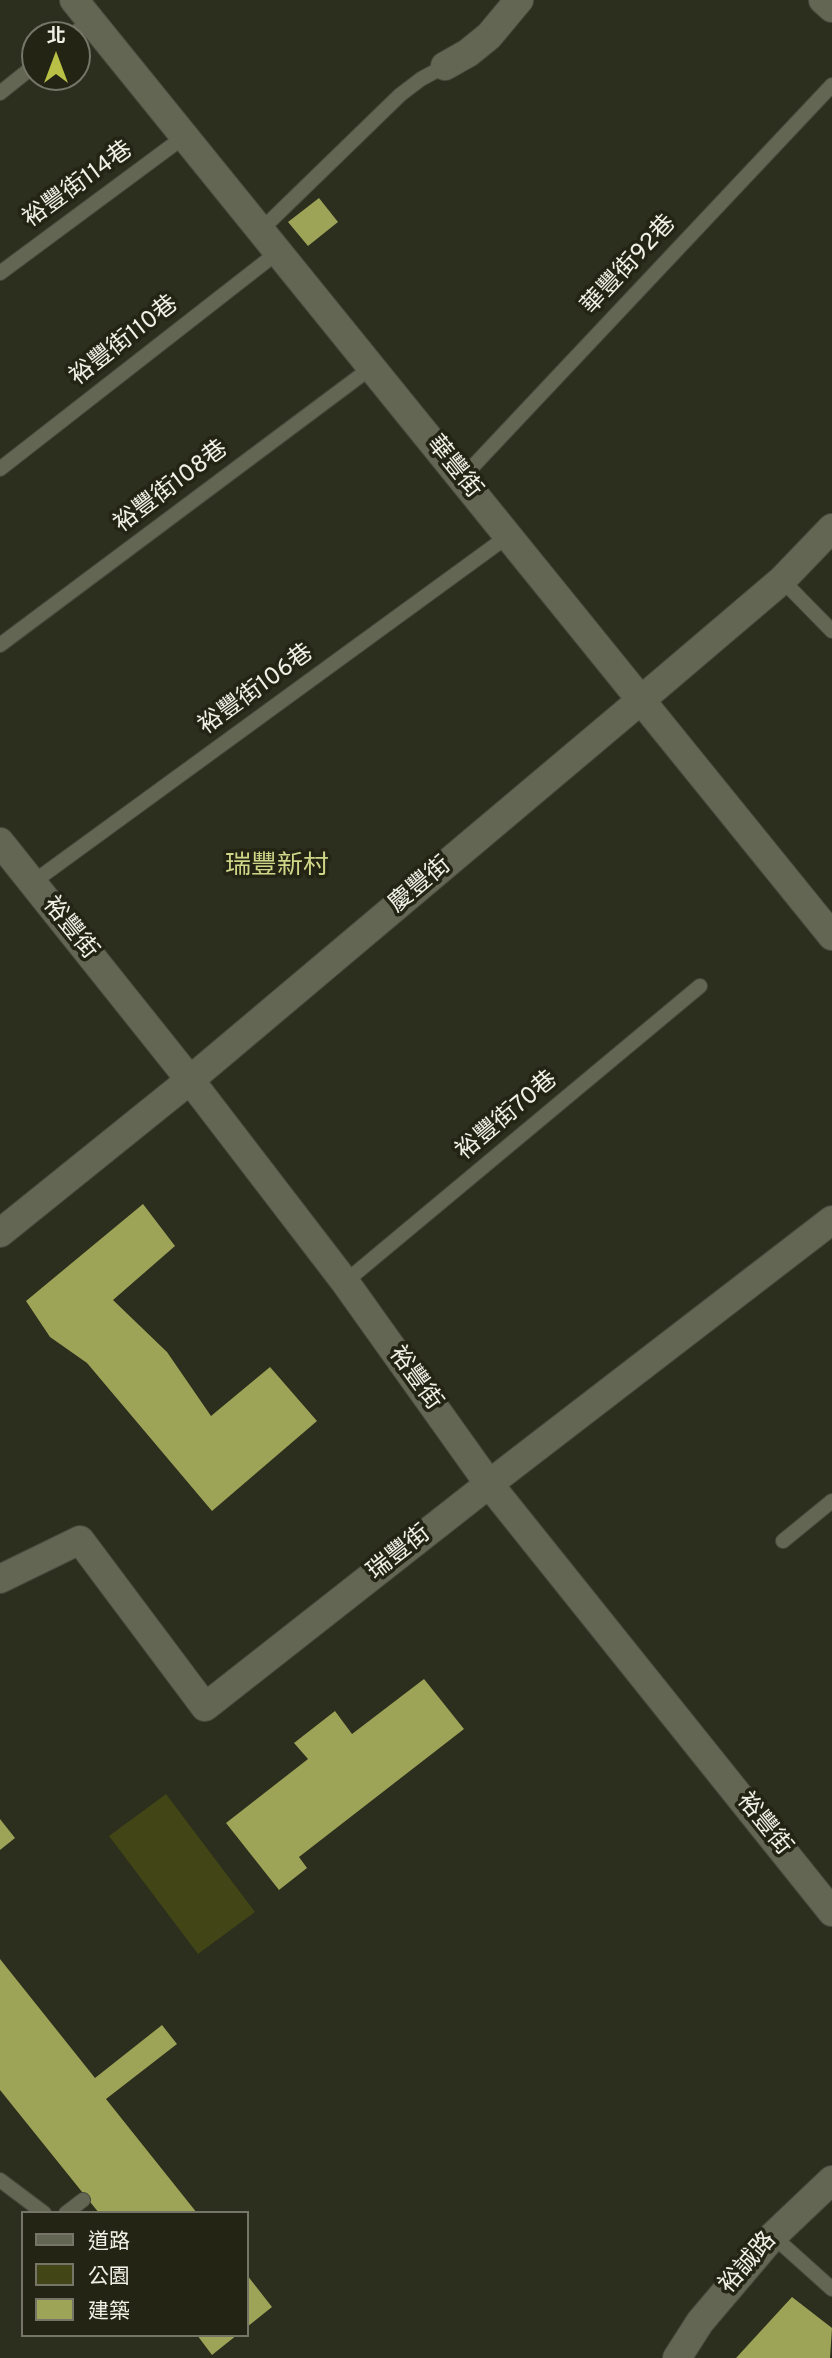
<!DOCTYPE html>
<html>
<head>
<meta charset="utf-8">
<style>
  body { margin:0 }
  #map { position:relative; width:832px; height:2358px; overflow:hidden; background:#2c2e1e; font-family:Overpass,"Noto Sans TC",sans-serif }
  canvas { display:block }
  .legend { position:absolute; left:21px; top:2211px; width:228px; height:126px; box-sizing:border-box; background:#232414; border:2px solid #757668; margin:0; padding:9px 12px; list-style:none; font-size:21px; color:#eff0e6 }
  .legend li { display:flex; align-items:center; gap:14px; height:35px }
  .legend b { width:35px; border:2px solid #757668 }
  .north { position:absolute; left:21px; top:21px; width:70px; height:70px; box-sizing:border-box; background:#232414; border:2px solid #757668; border-radius:50%; rotate:0deg; font-size:19px; font-weight:700; line-height:28px; text-align:center; color:#eff0e6 }
  .north::after { content:''; display:block; margin:auto; width:24px; height:32px; background:#b9c046; clip-path:polygon(50% 0,100% 100%,50% 72%,0 100%) }
</style>
</head>
<body>
<div id="map">
<canvas width="832" height="2358"></canvas>
<ul class="legend">
<li><b style="height:9px;background:#646654"></b>道路</li>
<li><b style="height:19px;background:#424515"></b>公園</li>
<li><b style="height:19px;background:#9da357"></b>建築</li>
</ul>
<div class="north">北</div>
</div>
<script>
const c = document.querySelector('canvas').getContext('2d');
c.lineJoin = 'round';
function paint(path, color) {
  c.fillStyle = color;
  c.fill(path, 'evenodd');
}
function poly(rows) {
  const path = new Path2D();
  for (const r of rows) {
    path.moveTo(r[0], r[1]);
    for (let i = 2; i < r.length; i += 2) path.lineTo(r[i], r[i + 1]);
  }
  return path;
}
function stroke(path, color, width, dash) {
  c.strokeStyle = color;
  c.lineWidth = width;
  c.lineCap = dash ? 'butt' : 'round';
  c.setLineDash(dash || []);
  c.stroke(path);
}
function drawText(font, color, halo, rows, align = 'center') {
  c.font = font + ' Overpass,"Noto Sans TC",sans-serif';
  c.lineWidth = 7;
  c.setLineDash([]);
  c.textBaseline = 'middle';
  c.strokeStyle = halo;
  c.fillStyle = color;
  for (const [text, x, y, turn = 0] of rows) {
    c.save();
    c.translate(x, y);
    c.rotate((+turn || 0) * Math.PI / 180);
    c.textAlign = isNaN(turn) ? turn : align;
    if (halo) c.strokeText(text, 0, 0);
    c.fillText(text, 0, 0);
    c.restore();
  }
}
const green = poly([
  [166,1794,255,1912,198,1954,109,1836]
]);
const building = poly([
  [319,198,338,222,308,246,288,222],
  [143,1204,175,1246,113,1300,167,1352,211,1416,270,1367,317,1421,212,1511,87,1363,50,1337,26,1301],
  [424,1679,464,1729,299,1857,307,1868,279,1890,226,1823,308,1759,294,1743,335,1711,352,1734],
  [0,1819,15,1838,0,1850],
  [0,1959,95,2078,162,2025,177,2044,106,2099,197,2213,99,2213,0,2090],
  [247,2275,272,2307,247,2327],
  [792,2297,832,2328,830,2358,736,2358],
  [197,2335,237,2335,212,2355]
]);
const lane = poly([
  [72,35,91,20],
  [0,93,35,65],
  [261,230,400,95,421,79,445,66],
  [0,273,185,136],
  [0,469,278,252],
  [462,478,832,85],
  [782,580,832,631],
  [0,645,372,367],
  [32,883,508,536],
  [345,1282,700,986],
  [783,1541,832,1501],
  [0,2180,44,2213],
  [66,2213,83,2200],
  [773,2236,832,2289]
]);
const street = poly([
  [74,0,832,936],
  [823,0,832,8],
  [445,66,468,53,489,36,519,0],
  [0,842,190,1080,345,1282,489,1484,832,1912],
  [0,1233,190,1080,641,700,782,580,832,528],
  [0,1579,80,1540,205,1707,489,1484,832,1220],
  [677,2358,700,2322,773,2236,832,2180]
]);
const streetNames = [
  ["裕豐街114巷",79,186,-36],
  ["華豐街92巷",630,266,-47],
  ["裕豐街110巷",125,342,-38],
  ["華豐街",453,468,51],
  ["裕豐街108巷",172,488,-37],
  ["裕豐街106巷",257,691,-36],
  ["慶豐街",421,886,-40],
  ["裕豐街",69,929,51],
  ["裕豐街70巷",508,1117,-40],
  ["裕豐街",414,1379,54],
  ["瑞豐街",400,1554,-38],
  ["裕豐街",763,1825,51],
  ["裕誠路",749,2264,-49]
];
const neighbourhoodNames = [
  ["瑞豐新村",277,868]
];
paint(green, '#424515');
paint(building, '#9da357');
stroke(lane, '#494a3d', 16);
stroke(street, '#494a3d', 30);
stroke(lane, '#646654', 14);
stroke(street, '#646654', 28);
drawText('24px', '#eff0e6', '#232414', streetNames);
drawText('26px', '#cfd688', '#232414', neighbourhoodNames);
</script>
</body>
</html>
